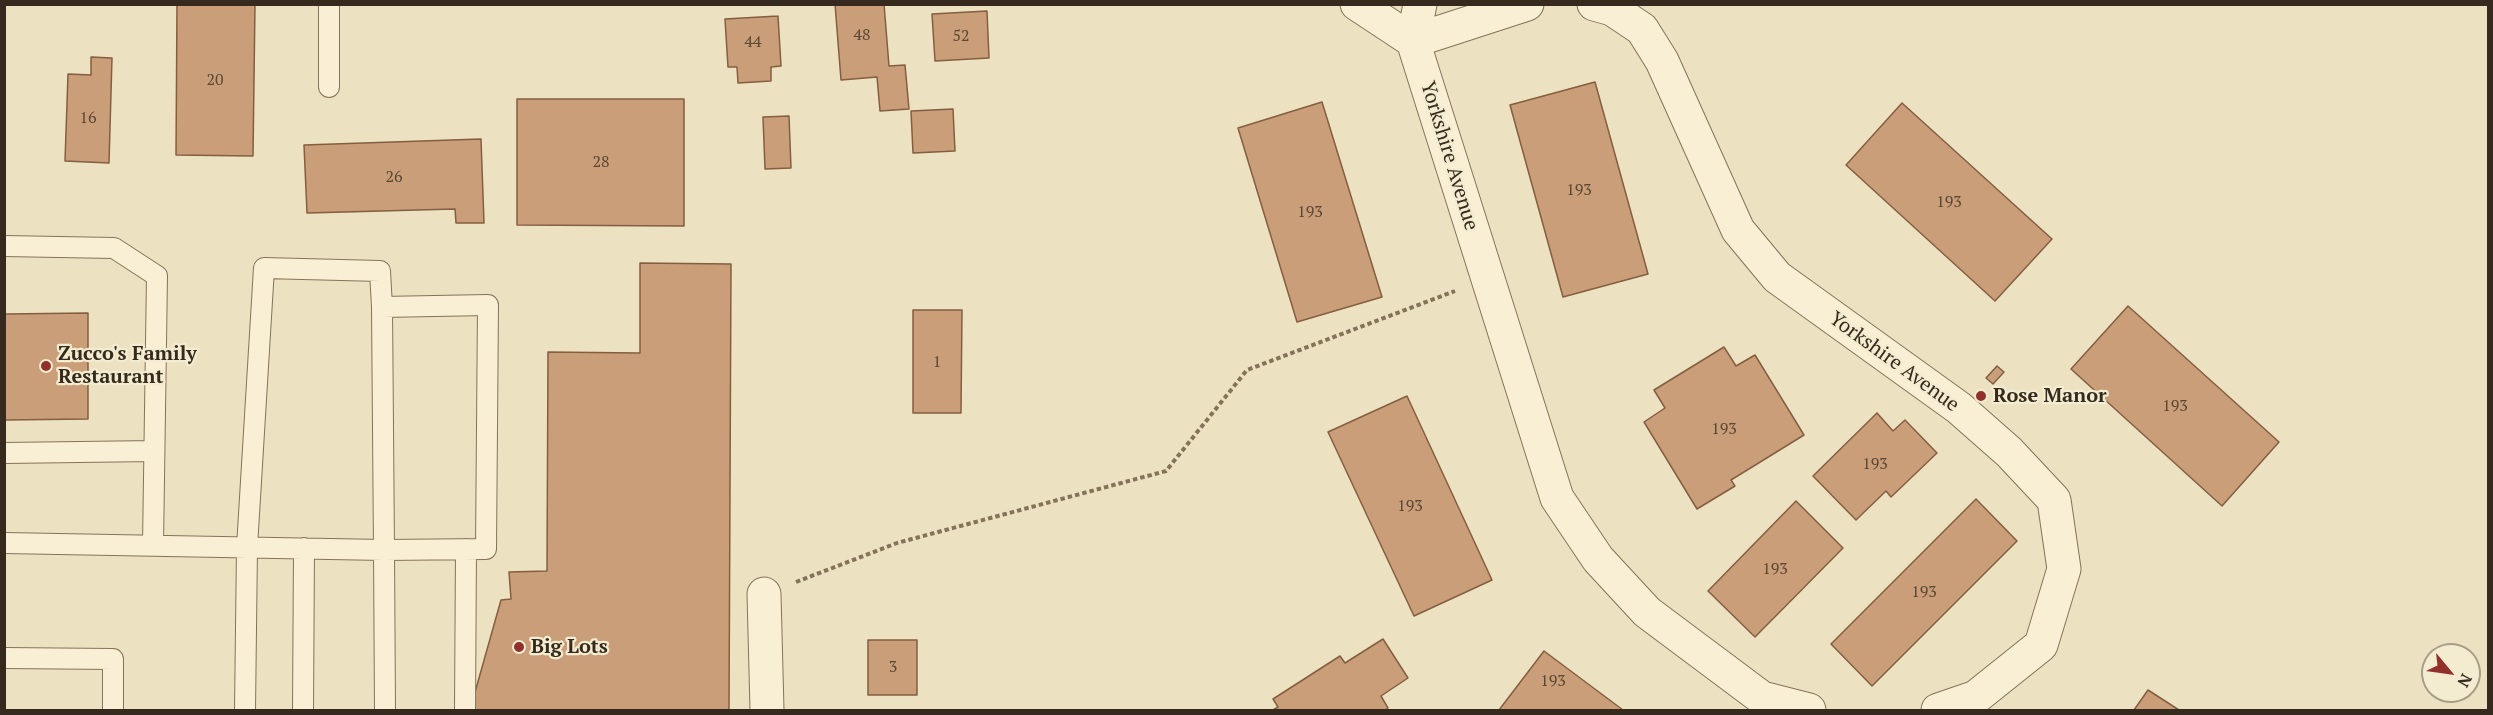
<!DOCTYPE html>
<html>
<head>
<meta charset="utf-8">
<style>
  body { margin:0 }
  #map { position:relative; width:2493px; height:715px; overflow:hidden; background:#ece2c1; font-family:"PT Serif",serif }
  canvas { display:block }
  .frame { position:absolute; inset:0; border:6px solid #352a1d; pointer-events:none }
  .north { position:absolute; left:2421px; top:643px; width:60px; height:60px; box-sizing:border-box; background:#f4ecd0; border:2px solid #a89e88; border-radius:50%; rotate:119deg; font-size:16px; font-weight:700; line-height:24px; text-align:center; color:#352a1d }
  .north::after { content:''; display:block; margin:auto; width:21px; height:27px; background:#92302b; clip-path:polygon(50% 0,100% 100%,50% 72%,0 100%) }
</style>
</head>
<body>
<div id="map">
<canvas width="2493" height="715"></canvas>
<div class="frame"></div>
<div class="north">N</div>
</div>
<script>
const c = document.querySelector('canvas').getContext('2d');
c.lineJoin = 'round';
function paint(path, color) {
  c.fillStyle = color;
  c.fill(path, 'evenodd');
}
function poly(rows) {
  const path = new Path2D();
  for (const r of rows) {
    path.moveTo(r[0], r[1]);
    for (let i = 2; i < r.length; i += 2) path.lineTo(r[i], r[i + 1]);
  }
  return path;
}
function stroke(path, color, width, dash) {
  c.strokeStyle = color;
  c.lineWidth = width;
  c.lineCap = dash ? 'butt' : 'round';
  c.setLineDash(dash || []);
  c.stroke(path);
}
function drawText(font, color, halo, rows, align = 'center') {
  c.font = font + ' "PT Serif",serif';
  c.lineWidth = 4.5;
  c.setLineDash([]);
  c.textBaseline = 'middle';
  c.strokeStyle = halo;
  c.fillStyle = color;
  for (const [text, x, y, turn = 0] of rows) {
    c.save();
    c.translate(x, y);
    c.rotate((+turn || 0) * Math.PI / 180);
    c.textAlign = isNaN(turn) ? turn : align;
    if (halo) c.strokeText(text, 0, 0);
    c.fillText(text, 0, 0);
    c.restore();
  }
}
const building = poly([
  [177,4,255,4,253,156,176,155,177,4],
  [835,4,884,4,889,66,905,65,909,109,880,111,877,77,841,80,835,4],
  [987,11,989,58,935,61,932,14,987,11],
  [778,16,781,66,771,67,771,81,738,83,737,67,728,67,725,19,778,16],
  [91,57,112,58,109,163,65,161,68,74,91,75,91,57],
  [1595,82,1648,274,1563,297,1510,105,1595,82],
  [517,99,684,99,684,226,517,225,517,99],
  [1322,102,1382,297,1297,322,1238,128,1322,102],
  [1902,103,2052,239,1995,301,1846,165,1902,103],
  [953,109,955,151,913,153,911,111,953,109],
  [789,116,791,168,765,169,763,117,789,116],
  [481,139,484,223,456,223,455,209,307,213,304,145,481,139],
  [640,263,731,264,729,710,470,710,501,600,511,599,509,572,547,571,548,352,640,353,640,263],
  [4,303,5,314,88,313,88,419,4,420,4,303],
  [2128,306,2279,442,2222,506,2071,369,2128,306],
  [913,310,962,310,961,413,913,413,913,310],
  [1724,347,1736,366,1755,355,1804,435,1731,480,1735,486,1697,509,1644,422,1665,408,1654,390,1724,347],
  [1997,366,2004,372,1993,384,1986,378,1997,366],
  [1407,396,1492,580,1414,616,1328,432,1407,396],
  [1877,413,1893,431,1905,420,1937,453,1891,497,1886,491,1856,520,1813,476,1877,413],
  [1976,499,2017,541,1872,686,1831,644,1976,499],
  [1796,501,1843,548,1755,637,1708,591,1796,501],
  [1383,639,1408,678,1381,696,1388,708,1385,710,1273,710,1278,707,1273,699,1340,656,1345,663,1383,639],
  [868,640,917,640,917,695,868,695,868,640],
  [1544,651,1623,710,1499,710,1544,651],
  [2148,690,2179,710,2134,710,2148,690]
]);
const path = poly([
  [796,582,897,543,1166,471,1247,370,1455,291]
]);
const service = poly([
  [329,4,329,87],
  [4,246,114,248,157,276,153,545],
  [4,453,154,451],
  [4,543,384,550,486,549,488,305,382,307,384,550,385,710],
  [4,658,113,659,113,710],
  [245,710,247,547,264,268,380,271,382,307],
  [303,710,304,548],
  [465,710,466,549]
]);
const minor = poly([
  [1357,4,1413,41,1557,498,1598,559,1647,612,1762,698,1809,710],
  [1594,4,1612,9,1642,29,1662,61,1738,230,1777,277,1959,408,2009,452,2054,500,2064,569,2041,645,1976,697,1938,710],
  [1413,41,1527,4],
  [1413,41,1420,4],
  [764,594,767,710]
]);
const markers = [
  [46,366,6,"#92302b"],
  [1981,396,6,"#92302b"],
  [519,647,6,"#92302b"]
];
const numberNames = [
  ["48",862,35],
  ["52",961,36],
  ["44",753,42],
  ["20",215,80],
  ["16",88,118],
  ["28",601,162],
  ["26",394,177],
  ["193",1579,190],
  ["193",1949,202],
  ["193",1310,212],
  ["1",937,362],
  ["193",2175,406],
  ["193",1724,429],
  ["193",1875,464],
  ["193",1410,506],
  ["193",1775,569],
  ["193",1924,592],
  ["3",893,667],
  ["193",1553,681]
];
const streetNames = [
  ["Yorkshire Avenue",1449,156,73],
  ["Yorkshire Avenue",1894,362,36]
];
const poiNames = [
  ["Zucco's Family",58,354],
  ["Restaurant",58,377],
  ["Rose Manor",1993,396],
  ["Big Lots",531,647]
];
paint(building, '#ca9e78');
stroke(building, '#845e40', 1.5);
stroke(service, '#857359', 22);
stroke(minor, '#857359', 35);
stroke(path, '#857359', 4, [4.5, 3]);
stroke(service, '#f8efd4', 20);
stroke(minor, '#f8efd4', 33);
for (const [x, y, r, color] of markers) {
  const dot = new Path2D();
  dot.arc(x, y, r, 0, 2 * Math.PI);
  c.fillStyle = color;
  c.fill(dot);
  stroke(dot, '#f4ecd0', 2);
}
drawText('16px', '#5a4734', null, numberNames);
drawText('20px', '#352a1d', '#f4ecd0', streetNames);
drawText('bold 20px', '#352a1d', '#f4ecd0', poiNames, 'left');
</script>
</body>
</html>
